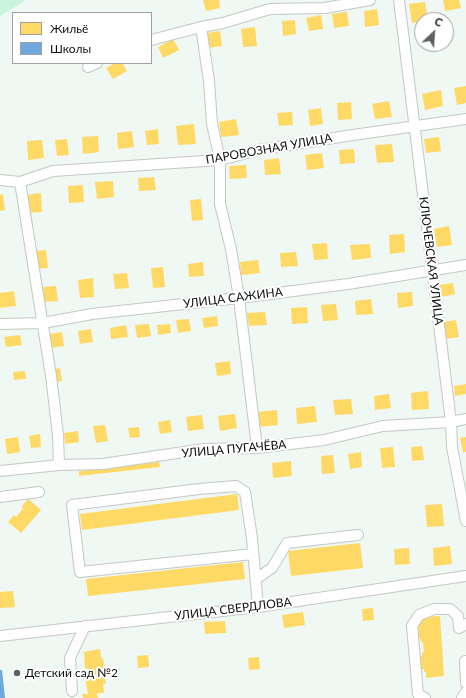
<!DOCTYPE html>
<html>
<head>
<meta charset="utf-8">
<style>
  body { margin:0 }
  #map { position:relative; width:466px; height:698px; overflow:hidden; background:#f0f8f3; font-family:Lato,sans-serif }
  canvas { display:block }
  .legend { position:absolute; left:12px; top:12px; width:140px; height:52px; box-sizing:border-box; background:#fff; border:1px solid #9ea09f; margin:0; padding:5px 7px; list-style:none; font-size:12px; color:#0c110e }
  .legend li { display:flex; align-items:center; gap:8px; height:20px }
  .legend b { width:20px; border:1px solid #9ea09f }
  .north { position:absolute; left:414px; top:12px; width:40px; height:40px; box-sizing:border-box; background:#fff; border:1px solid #9ea09f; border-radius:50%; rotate:25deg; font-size:11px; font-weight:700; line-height:16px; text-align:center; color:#0c110e }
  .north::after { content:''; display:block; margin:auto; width:14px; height:18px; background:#5c625e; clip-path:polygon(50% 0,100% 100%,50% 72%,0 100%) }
</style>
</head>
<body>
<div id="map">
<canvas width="466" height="698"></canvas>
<ul class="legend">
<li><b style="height:11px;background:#ffd966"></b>Жильё</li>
<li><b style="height:11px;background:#6fa8dc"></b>Школы</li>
</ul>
<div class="north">С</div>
</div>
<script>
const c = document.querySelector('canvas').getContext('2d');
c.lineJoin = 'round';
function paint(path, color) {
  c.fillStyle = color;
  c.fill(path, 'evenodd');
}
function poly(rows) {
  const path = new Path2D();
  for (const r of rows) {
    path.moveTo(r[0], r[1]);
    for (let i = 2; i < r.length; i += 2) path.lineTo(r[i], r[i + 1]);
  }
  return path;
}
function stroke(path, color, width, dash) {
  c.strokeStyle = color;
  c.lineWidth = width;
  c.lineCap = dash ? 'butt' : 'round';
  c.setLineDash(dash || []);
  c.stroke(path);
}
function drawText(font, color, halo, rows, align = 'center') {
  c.font = font + ' Lato,sans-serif';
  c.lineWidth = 4;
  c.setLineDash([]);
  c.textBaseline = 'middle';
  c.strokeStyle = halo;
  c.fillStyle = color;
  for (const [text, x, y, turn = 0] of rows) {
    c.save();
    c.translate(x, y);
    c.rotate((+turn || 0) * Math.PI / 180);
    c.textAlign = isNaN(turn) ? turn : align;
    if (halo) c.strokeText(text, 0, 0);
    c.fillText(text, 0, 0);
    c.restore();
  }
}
const green = poly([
  [0,0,26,0,0,16]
]);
const homes = poly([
  [203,0,219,0,220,8,206,11],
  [443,0,459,0,461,8,445,11],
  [425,2,428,20,422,20,422,21,412,23,409,4],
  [377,9,379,25,365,27,364,11],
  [347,12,349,26,334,28,332,14],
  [321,15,323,29,309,31,306,18],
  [295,20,296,34,283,36,282,21],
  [255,27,257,46,243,47,241,29],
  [220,31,222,46,208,48,206,33],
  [173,39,179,50,163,58,158,47],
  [115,63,122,63,127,71,113,79,106,68],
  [466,86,466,103,457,105,454,88],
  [441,90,443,106,425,110,422,94],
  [389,101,392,117,375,119,372,104],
  [351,102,352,119,338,120,337,103],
  [321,108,323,124,310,126,308,110],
  [292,112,293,125,279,126,277,113],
  [236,119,239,135,221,137,219,122],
  [194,124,196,144,178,145,176,126],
  [158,129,159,144,147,145,145,131],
  [132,131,134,147,118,149,117,133],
  [98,136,99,152,83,154,82,137],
  [439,137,441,151,426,153,424,139],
  [67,139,69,155,57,156,55,140],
  [42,140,44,158,28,160,27,141],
  [392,144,394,162,377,163,375,145],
  [354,149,355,163,340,164,339,150],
  [322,153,324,168,307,170,305,155],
  [279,158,281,174,265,175,264,160],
  [246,165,247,178,230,179,229,166],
  [154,177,156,190,139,191,138,178],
  [113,181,114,197,97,199,95,182],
  [83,185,84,202,69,203,68,186],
  [41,193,42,212,27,213,25,195],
  [3,194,5,210,0,211,0,195],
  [201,199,203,220,192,221,190,200],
  [449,226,452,245,437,247,434,229],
  [404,234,405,252,390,254,389,235],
  [327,243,328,259,314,260,312,244],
  [370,244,371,258,352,260,350,245],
  [46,250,48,268,36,269,34,251],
  [296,252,298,266,281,267,280,253],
  [258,260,260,273,241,275,240,262],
  [203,262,204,276,189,277,188,264],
  [163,267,165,287,153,288,151,268],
  [127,273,129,288,115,289,113,274],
  [93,278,94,297,80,298,78,280],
  [453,283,455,294,441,297,439,285],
  [56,286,58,301,44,302,42,287],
  [14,291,16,306,0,308,0,293],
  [412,292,413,306,398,308,397,293],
  [371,299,373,314,356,315,355,301],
  [336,304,338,320,323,321,321,305],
  [307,307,308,323,292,324,291,308],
  [265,312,267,325,249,326,247,313],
  [217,316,218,326,204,328,202,318],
  [189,319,191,331,178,333,176,320],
  [456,320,459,337,446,339,443,322],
  [149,324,151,336,137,338,135,325],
  [170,324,171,333,158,335,157,325],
  [126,325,128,337,111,339,110,328],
  [91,329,93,342,80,344,78,331],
  [62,332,64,346,50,348,49,334],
  [20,335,22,345,6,347,4,337],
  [230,361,231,374,217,376,215,363],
  [60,368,62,381,52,383,50,370],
  [25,371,26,379,14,380,13,372],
  [466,384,466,394,455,396,454,386],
  [428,391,429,409,412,410,411,393],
  [389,394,391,408,375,410,374,396],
  [351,399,353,414,335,415,333,400],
  [315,406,317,422,297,424,296,408],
  [277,410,278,425,256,427,255,412],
  [235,414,237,428,220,431,218,416],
  [202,415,204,429,188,431,186,417],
  [170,420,172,432,160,434,158,422],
  [105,425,108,441,96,443,93,426],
  [139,427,140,437,130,438,128,428],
  [78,431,79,442,65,444,64,433],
  [40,434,41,447,31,448,29,436],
  [18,437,20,452,7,454,5,439],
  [466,437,466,452,463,452,460,438],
  [422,446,424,460,412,461,411,447],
  [393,447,395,467,382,468,380,448],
  [361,452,362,467,350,469,348,454],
  [333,455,335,473,322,474,321,456],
  [291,461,292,476,273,478,272,463],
  [159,462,160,467,79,476,79,471],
  [237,494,239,510,82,530,80,514],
  [28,499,41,510,21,533,8,522,14,515,16,517,23,508,22,506],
  [442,504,444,526,427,527,425,505],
  [360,543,363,568,291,576,288,551],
  [450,546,452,564,434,566,433,548],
  [409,548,410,564,395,565,394,549],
  [243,562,245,579,88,596,86,579],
  [13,591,15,607,0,608,0,592],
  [373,608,374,620,363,621,362,609],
  [303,612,305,625,284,628,282,615],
  [440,616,444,676,426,678,426,672,424,672,424,669,421,669,420,657,422,656,422,653,424,652,423,642,421,642,420,638,419,638,418,621,421,617],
  [225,621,226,633,205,634,204,622],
  [100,649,101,658,103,658,106,683,103,684,104,693,97,693,98,698,83,698,82,694,88,694,85,678,89,677,87,668,85,668,84,652],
  [148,655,149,667,138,668,137,656],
  [259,657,260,669,249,670,248,658]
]);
const schools = poly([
  [0,670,2,670,5,698,0,698]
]);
const minor = poly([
  [399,0,451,422,452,447,466,521],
  [201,27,209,81,212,124,220,160,220,204,231,249,239,298,257,448],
  [151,40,201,27,223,23,270,9,325,8,370,0],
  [88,67,97,63],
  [0,180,20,182,53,171,220,160,259,150,346,136,466,119],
  [20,182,51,376,58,435,59,465],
  [0,324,43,323,92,314,239,298,348,284,466,265],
  [0,471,59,465,103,464,204,449,257,448,324,440,383,426,451,422,466,419],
  [0,497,39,492],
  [253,554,80,572,72,505,199,489,236,486,245,492,252,538,258,607],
  [256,579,272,568,287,543,358,535],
  [0,636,258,607,466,576],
  [466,661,465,661,466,683],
  [72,691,70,658,85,626],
  [425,698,418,694,412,626,419,615,434,609,450,609,458,616,459,628,466,624],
  [462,698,466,692]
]);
const markers = [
  [17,673,4,"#5c625e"]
];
const streetNames = [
  ["ПАРОВОЗНАЯ УЛИЦА",269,149,-10],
  ["КЛЮЧЕВСКАЯ УЛИЦА",431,261,83],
  ["УЛИЦА САЖИНА",233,298,-7],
  ["УЛИЦА ПУГАЧЁВА",234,449,-5],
  ["УЛИЦА СВЕРДЛОВА",233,609,-7]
];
const poiNames = [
  ["Детский сад №2",25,673]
];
paint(green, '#c9f3db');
paint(homes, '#ffd966');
paint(schools, '#6fa8dc');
stroke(minor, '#c3c9c5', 12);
stroke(minor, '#fdfefd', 10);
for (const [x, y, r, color] of markers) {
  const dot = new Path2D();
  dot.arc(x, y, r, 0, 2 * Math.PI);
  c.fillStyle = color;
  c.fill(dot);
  stroke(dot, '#fff', 1.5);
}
drawText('12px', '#0c110e', '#fff', streetNames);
drawText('12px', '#0c110e', '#fff', poiNames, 'left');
</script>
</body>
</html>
